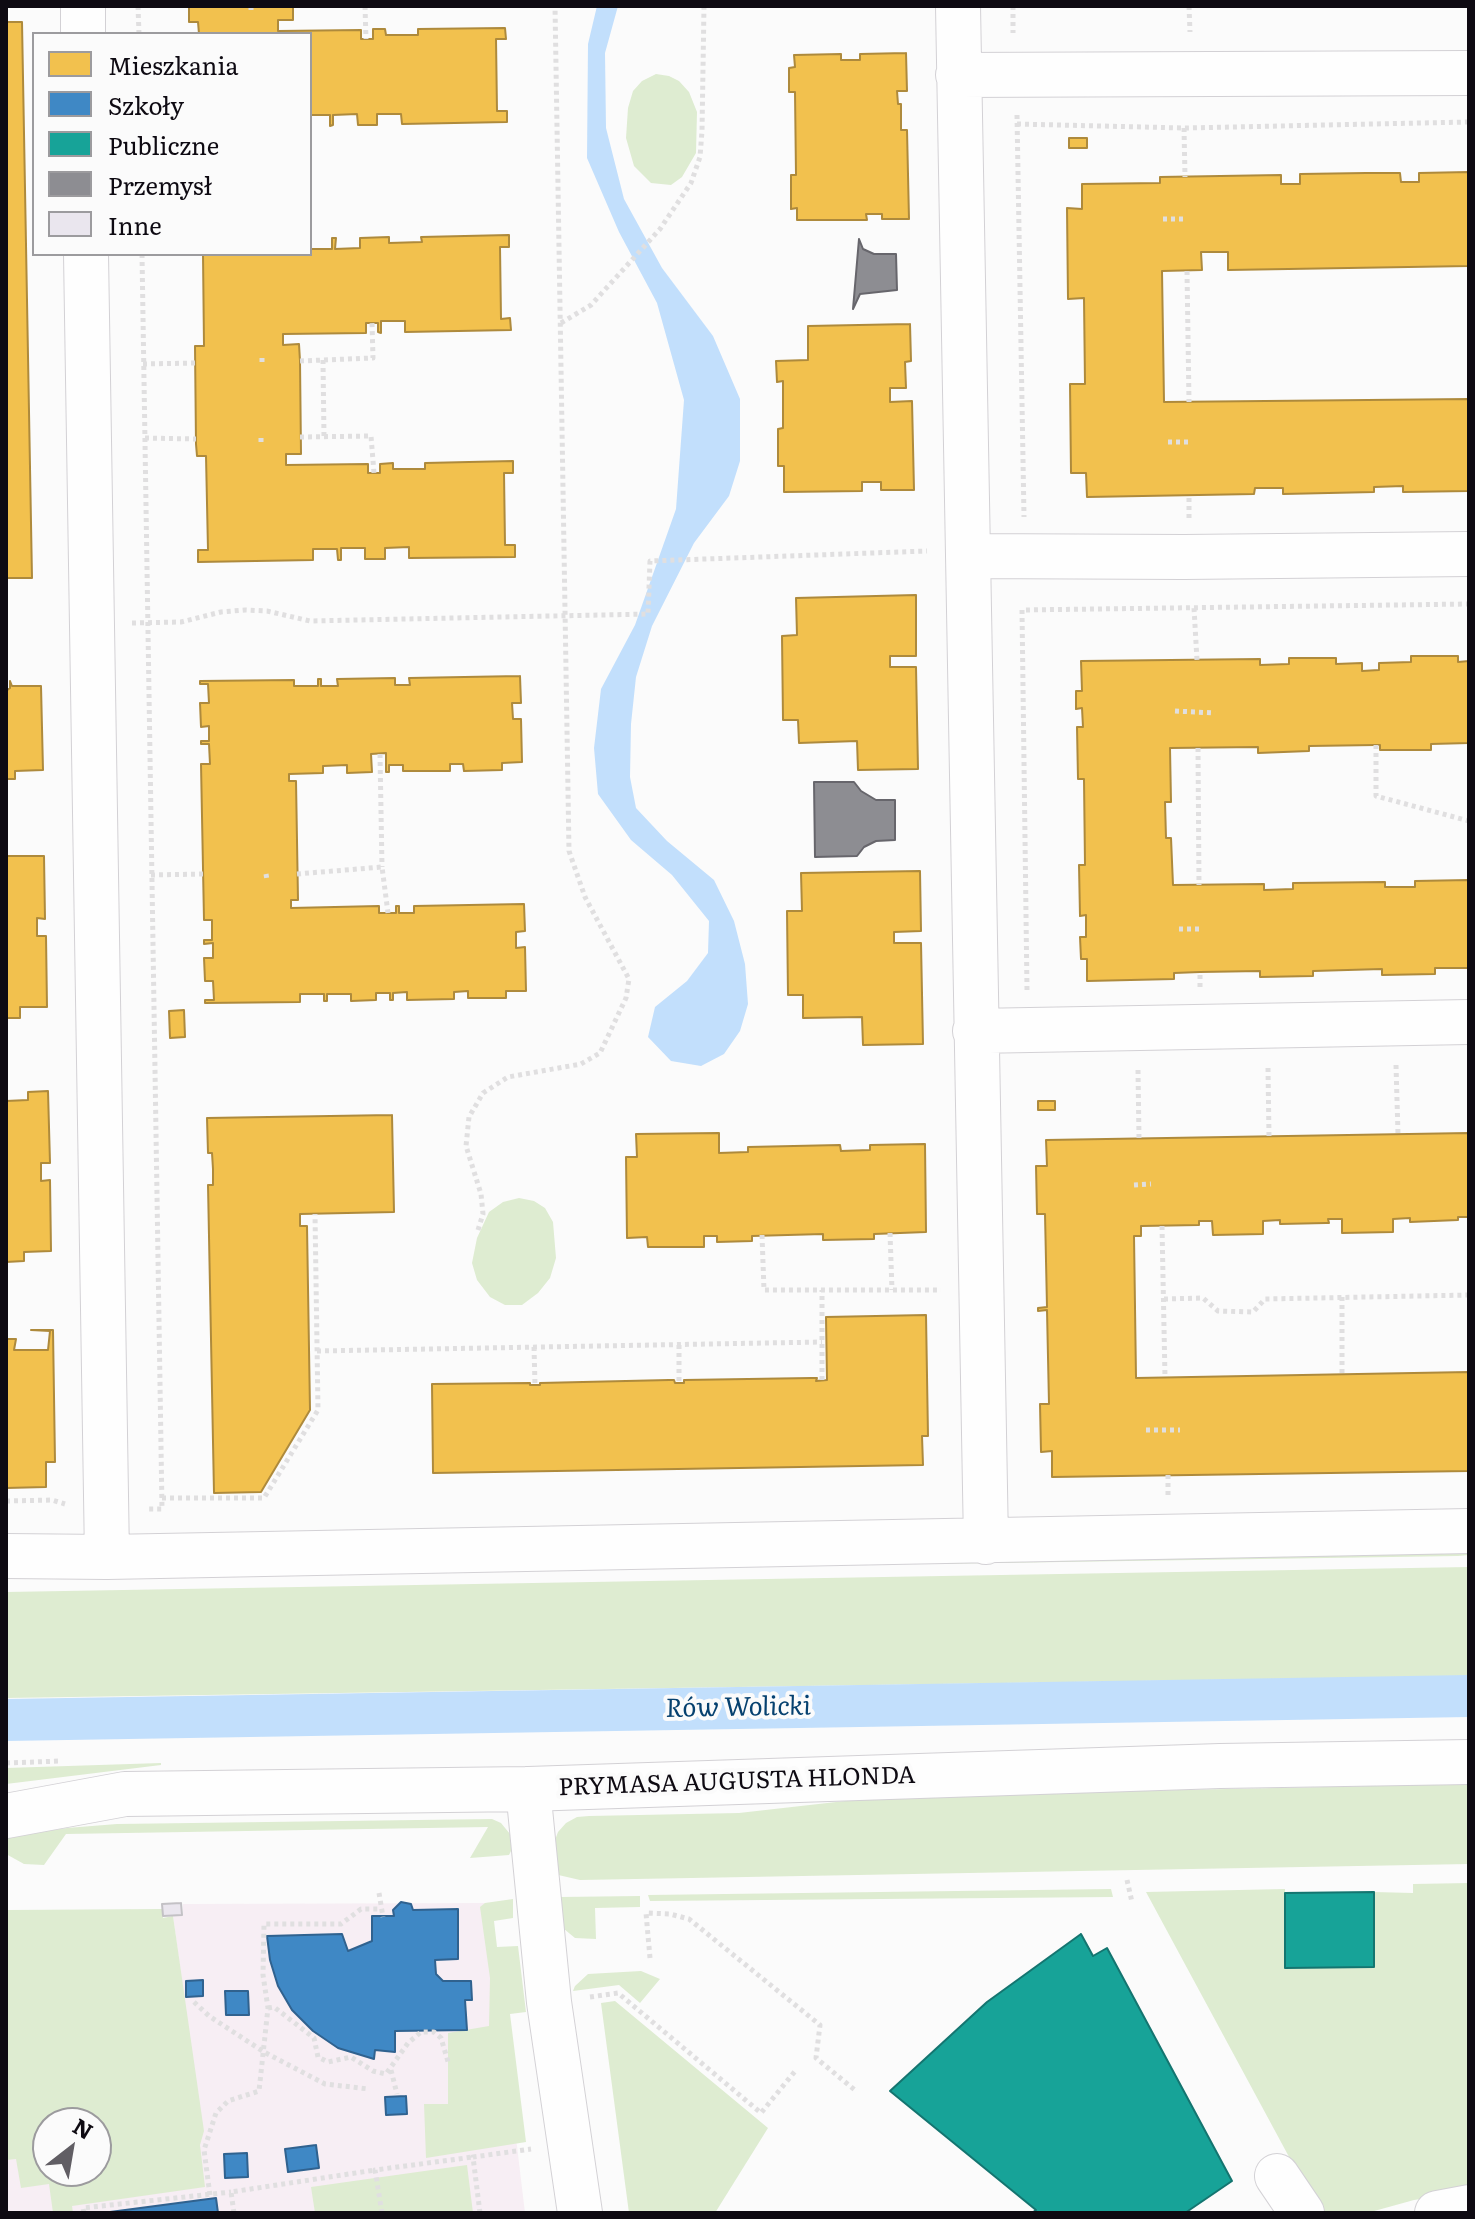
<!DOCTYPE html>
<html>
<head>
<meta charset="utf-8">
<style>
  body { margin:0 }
  #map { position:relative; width:1475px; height:2219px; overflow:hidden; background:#fbfbfb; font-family:Literata,serif }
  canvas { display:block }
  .frame { position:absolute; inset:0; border:8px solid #0e0a12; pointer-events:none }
  .legend { position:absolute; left:32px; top:32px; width:280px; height:224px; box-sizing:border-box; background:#fbfbfb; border:2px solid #9c9b9e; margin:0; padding:10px 14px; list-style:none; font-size:24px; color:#0e0a12 }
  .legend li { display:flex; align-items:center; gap:16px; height:40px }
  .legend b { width:40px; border:2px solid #9c9b9e }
  .north { position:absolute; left:32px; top:2107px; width:80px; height:80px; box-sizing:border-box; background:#fbfbfb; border:2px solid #9c9b9e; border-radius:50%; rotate:31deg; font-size:22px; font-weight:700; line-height:32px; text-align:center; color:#0e0a12 }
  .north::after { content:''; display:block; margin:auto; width:28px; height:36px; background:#615e64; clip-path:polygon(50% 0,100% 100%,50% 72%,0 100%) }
</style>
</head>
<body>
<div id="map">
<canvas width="1475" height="2219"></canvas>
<div class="frame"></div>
<ul class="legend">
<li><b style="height:22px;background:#f2c14e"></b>Mieszkania</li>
<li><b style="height:22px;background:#3f88c5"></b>Szkoły</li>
<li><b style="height:22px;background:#17a398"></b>Publiczne</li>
<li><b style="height:22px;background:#8d8d92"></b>Przemysł</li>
<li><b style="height:22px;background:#eae6ee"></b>Inne</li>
</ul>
<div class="north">N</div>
</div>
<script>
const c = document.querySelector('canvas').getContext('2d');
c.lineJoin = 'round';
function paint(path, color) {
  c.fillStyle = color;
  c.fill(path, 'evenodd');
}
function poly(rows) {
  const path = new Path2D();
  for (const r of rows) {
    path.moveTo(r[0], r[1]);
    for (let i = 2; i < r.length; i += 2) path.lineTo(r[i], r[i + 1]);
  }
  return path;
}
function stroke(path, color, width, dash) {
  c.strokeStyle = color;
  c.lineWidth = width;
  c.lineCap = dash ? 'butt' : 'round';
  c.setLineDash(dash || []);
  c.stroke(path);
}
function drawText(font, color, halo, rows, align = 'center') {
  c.font = font + ' Literata,serif';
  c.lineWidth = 8;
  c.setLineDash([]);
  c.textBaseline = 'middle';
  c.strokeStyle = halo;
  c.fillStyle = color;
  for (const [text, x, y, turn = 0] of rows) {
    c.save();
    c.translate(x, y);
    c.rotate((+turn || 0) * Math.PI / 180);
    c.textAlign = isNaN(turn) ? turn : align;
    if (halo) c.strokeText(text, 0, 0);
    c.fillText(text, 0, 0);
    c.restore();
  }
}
const education = poly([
  [488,1903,525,2213,6,2213,6,2145,48,2171,96,2171,202,2130,173,1916,183,1915,183,1904]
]);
const green = poly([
  [656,74,669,76,679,81,689,92,697,112,696,153,682,177,671,185,651,183,634,166,626,138,628,108,633,91,642,81],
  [519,1198,534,1201,545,1208,553,1222,556,1258,550,1278,538,1293,522,1305,505,1305,490,1297,477,1280,472,1263,477,1238,489,1212,503,1202],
  [1469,1547,1469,1555,1458,1556,930,1564,927,1558],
  [1469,1567,1469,1676,6,1698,6,1592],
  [161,1763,161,1765,6,1784,6,1768],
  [1469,1784,1469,1864,580,1880,554,1874,555,1840,558,1832,566,1823,577,1817,589,1816,739,1813,889,1796],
  [492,1819,501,1823,510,1834,513,1847,509,1855,470,1858,488,1827,66,1834,44,1865,24,1864,6,1854,6,1837,67,1828,117,1824],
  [1469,1883,1469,2191,1414,2200,1367,2213,1324,2213,1315,2205,1146,1892,1285,1889,1286,1968,1374,1967,1374,1892,1413,1893,1413,1884],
  [1111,1889,1113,1897,650,1901,648,1895],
  [640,1896,640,1907,595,1908,596,1939,575,1938,564,1929,558,1904,560,1897],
  [513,1899,513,1918,494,1921,497,1947,518,1946,526,2012,510,2014,526,2142,426,2158,424,2104,448,2104,448,2033,489,2026,490,1978,480,1907,485,1903],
  [162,1909,163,1918,173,1916,204,2131,200,2145,205,2187,72,2206,73,2213,53,2213,49,2184,21,2188,16,2159,6,2160,6,1910],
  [48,2123,96,2123,96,2171,48,2171],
  [641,1971,660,1979,640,2003,619,1985,573,1991,575,1986,588,1974],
  [615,2001,768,2128,715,2213,629,2213,601,2003],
  [467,2165,473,2213,315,2213,311,2187]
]);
const water = poly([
  [597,6,618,6,605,53,606,128,624,199,662,268,713,336,740,399,740,461,729,496,694,543,652,626,636,677,631,724,630,777,636,808,667,841,714,880,734,921,745,964,748,1004,740,1031,724,1054,701,1066,671,1061,648,1037,655,1007,687,981,708,953,709,921,672,875,631,840,598,794,594,748,601,689,635,625,676,509,684,400,657,303,619,232,587,158,588,44]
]);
const homes = poly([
  [189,6,293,6,293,20,278,20,278,31,361,30,361,39,373,39,373,29,385,29,386,35,418,35,418,29,505,28,506,39,496,39,497,111,507,111,507,122,402,124,401,114,377,114,377,125,358,125,357,114,333,115,333,125,330,126,330,115,310,115,310,34,199,34,198,22,189,22,189,6],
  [6,22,22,22,32,578,6,578,6,22],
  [906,53,907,91,897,91,898,104,901,104,901,130,907,130,909,219,882,219,882,214,866,214,867,220,797,220,797,208,791,209,791,175,796,175,795,92,789,92,789,68,795,67,794,55,841,54,841,60,860,60,860,54,906,53],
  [1069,138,1087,138,1087,148,1069,148,1069,138],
  [1469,172,1469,266,1228,270,1228,252,1201,252,1202,270,1162,271,1164,402,1469,399,1469,491,1403,492,1403,486,1374,487,1374,492,1283,494,1283,488,1255,488,1254,494,1087,497,1086,473,1071,473,1070,384,1085,384,1084,298,1068,299,1067,208,1082,209,1082,184,1160,183,1160,177,1281,175,1281,184,1300,184,1300,174,1366,173,1400,173,1401,182,1419,182,1419,173,1469,172],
  [509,235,509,247,500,247,501,319,510,318,511,330,405,332,405,321,381,321,381,333,378,332,378,323,366,323,366,333,283,334,283,345,299,344,300,361,301,454,286,454,286,465,368,464,368,473,380,473,380,464,393,463,393,469,425,469,425,463,513,461,513,473,504,473,505,545,515,545,515,557,409,558,409,547,385,548,385,559,365,559,365,548,341,548,341,560,338,560,337,549,313,549,313,560,198,562,198,550,208,550,206,456,197,456,196,444,195,346,204,346,203,254,310,254,310,249,332,249,332,238,336,238,335,249,360,248,360,238,389,237,389,243,422,242,421,237,509,235],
  [910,324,911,361,905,362,906,388,890,388,890,402,912,401,914,490,881,490,881,482,862,482,862,491,784,492,784,466,778,466,778,429,783,428,783,381,777,382,776,361,808,360,808,326,910,324],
  [916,595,916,656,890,656,890,667,916,667,918,769,858,770,857,741,799,743,798,720,783,720,782,636,797,635,796,598,916,595],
  [1411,656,1458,656,1458,662,1469,661,1469,743,1431,744,1431,750,1380,750,1380,745,1376,745,1309,746,1309,751,1258,753,1258,747,1170,748,1171,802,1165,802,1166,838,1171,838,1173,885,1264,884,1264,890,1293,889,1293,883,1385,882,1385,887,1415,887,1415,881,1469,880,1469,968,1435,968,1435,974,1382,975,1382,969,1313,971,1313,976,1260,977,1260,971,1200,972,1174,973,1174,979,1087,981,1087,959,1081,959,1080,937,1086,937,1086,915,1080,916,1079,865,1085,865,1084,779,1078,779,1077,727,1083,727,1082,708,1076,709,1076,691,1082,691,1081,661,1260,659,1260,665,1289,664,1289,658,1336,658,1336,664,1362,663,1362,671,1379,670,1379,663,1411,662,1411,656],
  [520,676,521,703,512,703,513,719,521,719,522,762,502,763,502,770,464,771,463,764,450,764,450,771,403,771,403,765,389,765,389,772,386,772,386,753,371,754,372,772,347,773,347,765,323,766,323,773,289,774,289,781,296,781,298,900,291,900,291,908,379,906,379,913,396,913,396,906,399,906,399,913,414,913,414,906,524,904,525,931,516,932,516,948,525,947,526,991,506,991,506,998,468,998,468,991,454,992,454,999,407,1000,407,992,393,993,393,1000,390,1000,390,993,376,993,376,1000,351,1001,351,994,327,994,327,1001,324,1001,324,994,300,994,300,1002,205,1003,205,1000,214,1000,213,981,205,981,204,958,213,958,213,943,204,944,204,940,212,940,212,920,204,920,201,764,210,764,209,744,201,744,201,741,209,741,209,726,201,727,200,703,209,703,208,684,200,684,200,681,294,680,294,686,318,686,318,679,321,679,321,686,338,686,337,679,395,678,395,685,410,685,409,678,520,676],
  [10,681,12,686,41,686,43,770,15,771,15,779,6,779,6,691,10,688,10,681],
  [6,856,44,856,45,919,37,918,37,936,46,936,47,1007,20,1007,20,1018,6,1018,6,856],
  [920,871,921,931,894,932,894,943,921,943,923,1044,863,1045,862,1017,803,1018,803,995,788,995,787,911,802,911,801,873,920,871],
  [184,1010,185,1037,170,1038,169,1011,184,1010],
  [48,1091,50,1163,41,1163,41,1181,50,1180,51,1251,24,1252,24,1261,6,1262,6,1101,28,1100,28,1092,48,1091],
  [1038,1101,1055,1101,1055,1110,1038,1110,1038,1101],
  [392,1115,394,1212,300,1214,300,1226,307,1226,310,1410,261,1492,214,1493,208,1185,213,1185,213,1169,212,1153,208,1153,207,1118,392,1115],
  [719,1133,719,1153,748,1152,748,1147,840,1145,841,1151,870,1150,870,1145,925,1144,926,1232,874,1234,874,1239,823,1240,823,1234,752,1236,752,1241,717,1242,717,1236,704,1236,704,1247,648,1247,647,1237,627,1238,626,1157,637,1157,636,1134,719,1133],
  [1469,1133,1469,1217,1458,1217,1458,1220,1410,1222,1410,1218,1393,1219,1393,1232,1342,1233,1342,1219,1328,1219,1329,1223,1326,1223,1280,1224,1280,1220,1263,1221,1263,1234,1213,1235,1212,1221,1199,1221,1199,1225,1141,1226,1141,1236,1134,1236,1136,1378,1469,1372,1469,1471,1052,1477,1052,1451,1041,1452,1040,1404,1049,1404,1047,1310,1038,1311,1038,1308,1047,1307,1045,1214,1037,1214,1036,1166,1047,1166,1046,1140,1469,1133],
  [926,1315,928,1436,922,1436,923,1465,433,1473,432,1384,530,1383,530,1385,540,1385,540,1383,669,1380,674,1380,675,1383,684,1383,684,1380,812,1378,817,1378,816,1381,827,1380,826,1317,926,1315],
  [31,1330,53,1330,55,1462,46,1462,46,1487,6,1488,6,1339,16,1339,14,1350,48,1350,50,1331,31,1330]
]);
const schools = poly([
  [401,1902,411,1904,413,1910,458,1909,458,1959,435,1960,436,1974,443,1981,471,1981,472,2000,465,2000,467,2030,395,2031,395,2052,375,2050,374,2059,338,2048,313,2031,292,2010,278,1986,270,1960,267,1936,342,1934,348,1951,372,1941,372,1916,394,1916,393,1910,401,1902],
  [203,1980,203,1996,186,1997,186,1981,203,1980],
  [225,1991,248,1991,249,2015,226,2015,225,1991],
  [406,2096,407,2114,386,2115,385,2097,406,2096],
  [316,2145,319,2168,288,2172,285,2149,316,2145],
  [247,2153,248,2177,225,2178,224,2154,247,2153],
  [216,2198,218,2213,110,2212,216,2198]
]);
const public = poly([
  [1374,1892,1374,1967,1285,1968,1285,1893,1374,1892],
  [1081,1934,1093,1956,1107,1948,1232,2181,1185,2213,1032,2213,1036,2210,890,2091,987,2002,1081,1934]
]);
const industry = poly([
  [859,239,863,249,874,254,896,254,897,290,860,294,853,309,859,239],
  [814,782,854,782,861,791,876,800,895,800,895,840,876,841,864,847,857,856,815,857,814,782]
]);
const canal = poly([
  [6,1720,1469,1696]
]);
const building = poly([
  [181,1903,182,1915,163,1916,162,1904,181,1903]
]);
const path = poly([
  [138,6,139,34],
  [251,6,251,10],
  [365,6,366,39],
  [1013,6,1013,33],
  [1189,6,1190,32],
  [1017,115,1024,517],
  [1017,124,1184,128,1469,122],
  [1184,128,1185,177],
  [1163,219,1186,219],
  [142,254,162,1509,147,1509],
  [1187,271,1189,402],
  [561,323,591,305,660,229,691,183,700,157,702,131,704,6],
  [323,360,324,437],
  [300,361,373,358,372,323],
  [262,362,262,354],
  [143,364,195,363],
  [300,437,371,436,374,473],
  [145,438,196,439],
  [261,438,261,444],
  [1168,442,1189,442],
  [1189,518,1189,495],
  [1194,608,1197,660],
  [132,623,181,622,221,612,245,610,267,611,310,621,648,614,650,561,927,551],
  [1175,711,1215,713],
  [1376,745,1376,796,1469,821],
  [1198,748,1199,885],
  [380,754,382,867],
  [266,874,267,880],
  [297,874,382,867,388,913],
  [151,875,203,874],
  [1179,929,1199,929],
  [1200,987,1200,972],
  [1027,990,1022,610,1469,604],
  [1396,1065,1398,1134],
  [1268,1068,1269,1136],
  [1138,1070,1139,1138],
  [1134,1185,1151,1184],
  [1162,1226,1165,1378],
  [478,1230,483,1214,481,1194,466,1146,469,1117,483,1093,508,1077,581,1064,600,1053,626,998,629,979,585,897,569,851,555,6],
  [890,1233,892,1290],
  [762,1235,764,1290,941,1290],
  [1342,1297,1342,1375],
  [1164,1299,1203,1298,1218,1311,1253,1312,1265,1299,1469,1295],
  [679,1345,679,1383],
  [534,1347,535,1385],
  [317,1351,822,1342],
  [822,1380,822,1290],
  [1146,1430,1180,1430],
  [1168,1475,1168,1498],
  [162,1498,264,1498,318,1410,315,1214],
  [6,1501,52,1500,65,1504],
  [6,1763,61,1761],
  [1127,1880,1132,1902],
  [379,1893,383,1917],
  [650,1958,646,1913,670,1914,689,1919,820,2025,816,2058,856,2091],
  [590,1997,618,1993,761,2113,796,2070],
  [194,2002,209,2016,264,2052,325,2084,369,2089],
  [268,2008,274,2007,314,2038,318,2057,328,2062,351,2057,373,2071,386,2074,408,2043,421,2032,434,2032,441,2038,449,2065],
  [391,2070,397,2094],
  [210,2195,204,2150,216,2113,228,2101,259,2091,268,2008,263,1975,264,1924,341,1924,361,1909,380,1909],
  [84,2213,83,2208,231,2192],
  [234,2213,231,2192,375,2170],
  [382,2213,375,2170,473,2157],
  [480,2213,473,2157,531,2149]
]);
const minor = poly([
  [83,6,83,34],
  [958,6,986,1542],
  [958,75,1469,73],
  [86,254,107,1557],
  [968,556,1184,557,1469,554],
  [975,1031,1469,1022],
  [6,1556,107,1557,1469,1531],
  [528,1789,549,2002,580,2213],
  [6,1816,125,1794,528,1789,1220,1766,1469,1762],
  [1277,2176,1302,2213],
  [1437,2213,1469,2207]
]);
const streetNames = [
  ["PRYMASA AUGUSTA HLONDA",737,1782,-2]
];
const waterNames = [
  ["Rów Wolicki",738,1708,-1]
];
paint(education, '#f7eef4');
paint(green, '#deecd1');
paint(water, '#c2dffc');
paint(homes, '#f2c14e');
stroke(homes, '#ae8a3c', 2);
paint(schools, '#3f88c5');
stroke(schools, '#30628f', 2);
paint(public, '#17a398');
stroke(public, '#147570', 2);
paint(industry, '#8d8d92');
stroke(industry, '#67666c', 2);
stroke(canal, '#c2dffc', 42);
paint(building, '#eae6ee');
stroke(building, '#c3c1c5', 2);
stroke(minor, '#d3d1d5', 46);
stroke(path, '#e0dfe0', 5, [4, 4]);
stroke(minor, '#fefefe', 44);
drawText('24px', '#0e0a12', '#fbfbfb', streetNames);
drawText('italic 26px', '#06416f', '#fbfbfb', waterNames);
</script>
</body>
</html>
